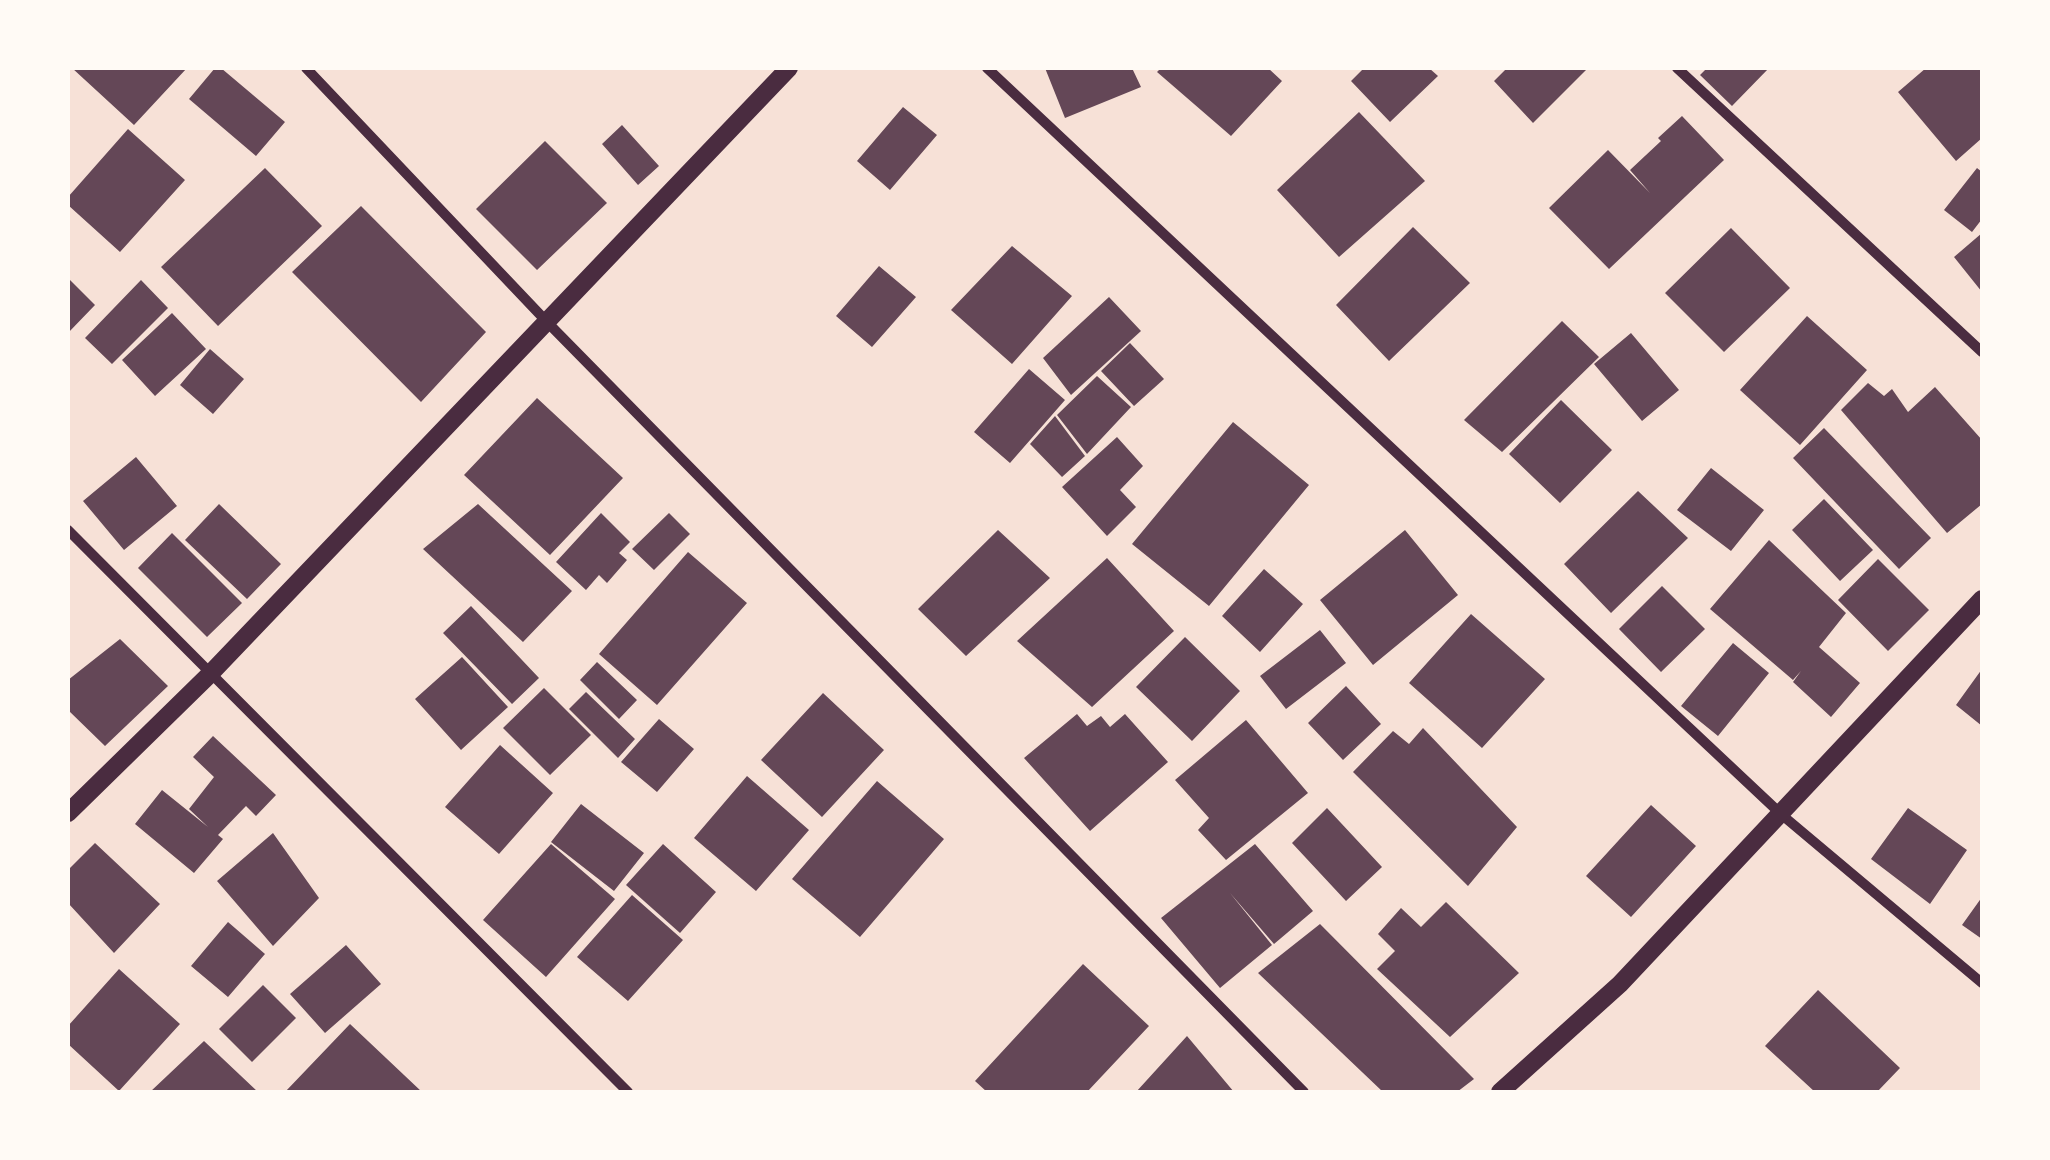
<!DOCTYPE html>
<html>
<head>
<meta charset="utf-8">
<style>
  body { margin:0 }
  #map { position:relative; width:2050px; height:1160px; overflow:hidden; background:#f7e1d7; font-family:"Nunito Sans",sans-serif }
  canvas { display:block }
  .frame { position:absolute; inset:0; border:70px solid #fffaf5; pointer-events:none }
</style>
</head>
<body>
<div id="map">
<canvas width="2050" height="1160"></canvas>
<div class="frame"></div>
</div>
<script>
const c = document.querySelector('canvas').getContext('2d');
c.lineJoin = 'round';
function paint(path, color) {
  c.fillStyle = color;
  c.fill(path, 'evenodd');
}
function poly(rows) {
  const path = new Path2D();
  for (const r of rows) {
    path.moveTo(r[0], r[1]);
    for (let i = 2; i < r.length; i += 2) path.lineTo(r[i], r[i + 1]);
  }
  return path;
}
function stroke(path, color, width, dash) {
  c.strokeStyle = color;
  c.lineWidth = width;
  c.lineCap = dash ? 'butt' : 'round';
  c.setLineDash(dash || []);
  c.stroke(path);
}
const building = poly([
  [72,68,187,68,134,125],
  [215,68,221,68,285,122,256,156,189,99],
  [1045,68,1132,68,1141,87,1065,118],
  [1161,68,1268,68,1282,81,1231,136,1157,72],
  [1364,68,1429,68,1438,76,1390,122,1351,81],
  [1507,68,1588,68,1533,123,1494,81],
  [1707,68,1769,68,1732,106,1700,75],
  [1926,68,1982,68,1982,138,1956,161,1898,92],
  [903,107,937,135,890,190,857,161],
  [1359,112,1425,181,1339,257,1277,190],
  [1682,116,1724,160,1609,269,1549,208,1608,150,1650,193,1630,170,1661,141,1658,138],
  [622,125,659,166,638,185,602,144],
  [128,129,185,180,120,252,68,205,68,197],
  [545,141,607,203,537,270,476,209],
  [265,168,322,226,218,326,161,267],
  [1977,168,1982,172,1982,219,1972,232,1944,210],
  [361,206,486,332,421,402,292,272],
  [1413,227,1470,283,1389,361,1336,305],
  [1731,228,1790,288,1724,352,1665,293],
  [1982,233,1982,292,1954,257],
  [1012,246,1072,296,1012,364,951,310],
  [879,266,916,297,872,347,836,316],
  [68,278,95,305,68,333],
  [141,280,168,308,112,364,85,338],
  [1109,297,1141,331,1071,395,1043,358],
  [172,313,206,349,155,396,122,360],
  [1807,316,1867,370,1800,445,1740,390],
  [1562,321,1599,357,1502,452,1464,420],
  [1631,333,1679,390,1642,421,1594,364],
  [1130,343,1164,379,1134,406,1101,371],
  [210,349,244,379,213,414,180,385],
  [1029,369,1065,400,1010,463,974,432],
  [1097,376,1131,407,1087,454,1057,415],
  [1868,383,1884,396,1892,389,1908,412,1935,387,1982,440,1982,504,1947,533,1841,410],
  [537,398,623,478,550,555,464,475],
  [1561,400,1612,450,1560,503,1509,454],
  [1055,416,1085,456,1062,477,1030,444],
  [1233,422,1309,485,1209,606,1132,544],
  [1824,428,1931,538,1899,569,1793,458],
  [1117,437,1143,466,1120,490,1136,507,1107,536,1062,487],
  [136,457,177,506,124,550,83,501],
  [1711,468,1764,510,1731,551,1677,510],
  [1638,491,1688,538,1611,613,1564,564],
  [1824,499,1873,550,1840,581,1792,530],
  [219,504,281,564,247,599,185,540],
  [478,504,572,591,523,642,423,549],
  [601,513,630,542,619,553,627,560,607,583,599,575,586,590,556,562],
  [669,513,690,534,654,570,632,549],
  [998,530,1050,578,966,656,918,609],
  [1405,530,1458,595,1373,665,1320,600],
  [172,533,242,603,207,637,138,568],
  [1769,540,1846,613,1819,647,1860,683,1831,717,1793,682,1801,671,1793,680,1710,609],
  [688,552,747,603,657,705,599,654],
  [1107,558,1174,631,1092,707,1017,641],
  [1878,559,1929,610,1888,651,1838,600],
  [1264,569,1303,604,1260,652,1222,616],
  [1662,586,1705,629,1661,672,1619,629],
  [471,606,539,678,512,704,443,633],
  [1471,614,1545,679,1482,748,1409,683],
  [1320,630,1346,663,1286,709,1260,676],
  [1185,637,1240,691,1192,741,1136,687],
  [120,639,168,686,105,746,68,710,68,680],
  [1733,643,1769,673,1718,736,1681,706],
  [462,657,508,707,461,750,415,699],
  [597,662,637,700,619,719,580,680],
  [1982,669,1982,726,1956,705],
  [1346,686,1381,724,1343,760,1308,723],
  [544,688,591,735,550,775,503,728],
  [586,692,635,739,618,758,569,709],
  [823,693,884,750,822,817,761,760],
  [1077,714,1087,726,1101,716,1110,727,1125,714,1168,762,1090,831,1024,758],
  [659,719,694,749,657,792,621,762],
  [1246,720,1308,793,1226,860,1198,830,1209,818,1175,780],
  [1423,728,1517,827,1468,886,1353,772,1393,731,1409,744],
  [213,736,276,795,256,816,246,806,218,835,223,839,194,873,135,824,162,790,208,827,189,809,214,777,193,757],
  [500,745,553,793,499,854,445,807],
  [747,776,809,830,756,891,694,838],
  [877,781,944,839,860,937,792,879],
  [581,804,644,853,614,891,551,842],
  [1651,805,1696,846,1631,917,1586,876],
  [1327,808,1382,867,1346,901,1292,843],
  [1908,808,1967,850,1930,904,1871,859],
  [273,833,319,898,273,946,217,881],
  [95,843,160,904,114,953,68,903,68,870],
  [551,844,615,899,546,977,483,920],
  [663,844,716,892,680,933,626,885],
  [1255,844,1313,911,1274,944,1230,893,1272,945,1220,988,1161,918],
  [632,895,683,940,628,1001,577,957],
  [1982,897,1982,939,1962,925],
  [1446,902,1519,973,1450,1037,1377,969,1395,951,1378,934,1401,908,1421,927],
  [228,922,265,954,228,997,191,966],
  [1320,924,1474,1079,1457,1092,1383,1092,1258,973],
  [346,945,381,984,325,1033,290,994],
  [1083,964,1149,1026,1087,1092,987,1092,975,1081],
  [119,969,180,1024,119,1091,68,1044,68,1026],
  [263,985,296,1018,252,1062,219,1029],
  [1818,990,1900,1068,1877,1092,1815,1092,1765,1046],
  [350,1024,422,1092,285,1092],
  [1187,1036,1234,1092,1136,1092],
  [204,1041,258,1092,150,1092]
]);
const minor = poly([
  [306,68,548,323,1304,1092],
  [987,68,1782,815,1982,983],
  [1677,68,1982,352],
  [68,530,628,1092]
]);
const tertiary = poly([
  [68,813,209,675,789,68],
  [1500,1092,1620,984,1982,599]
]);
paint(building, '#644757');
stroke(minor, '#4a2c40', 10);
stroke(tertiary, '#4a2c40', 18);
</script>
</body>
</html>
